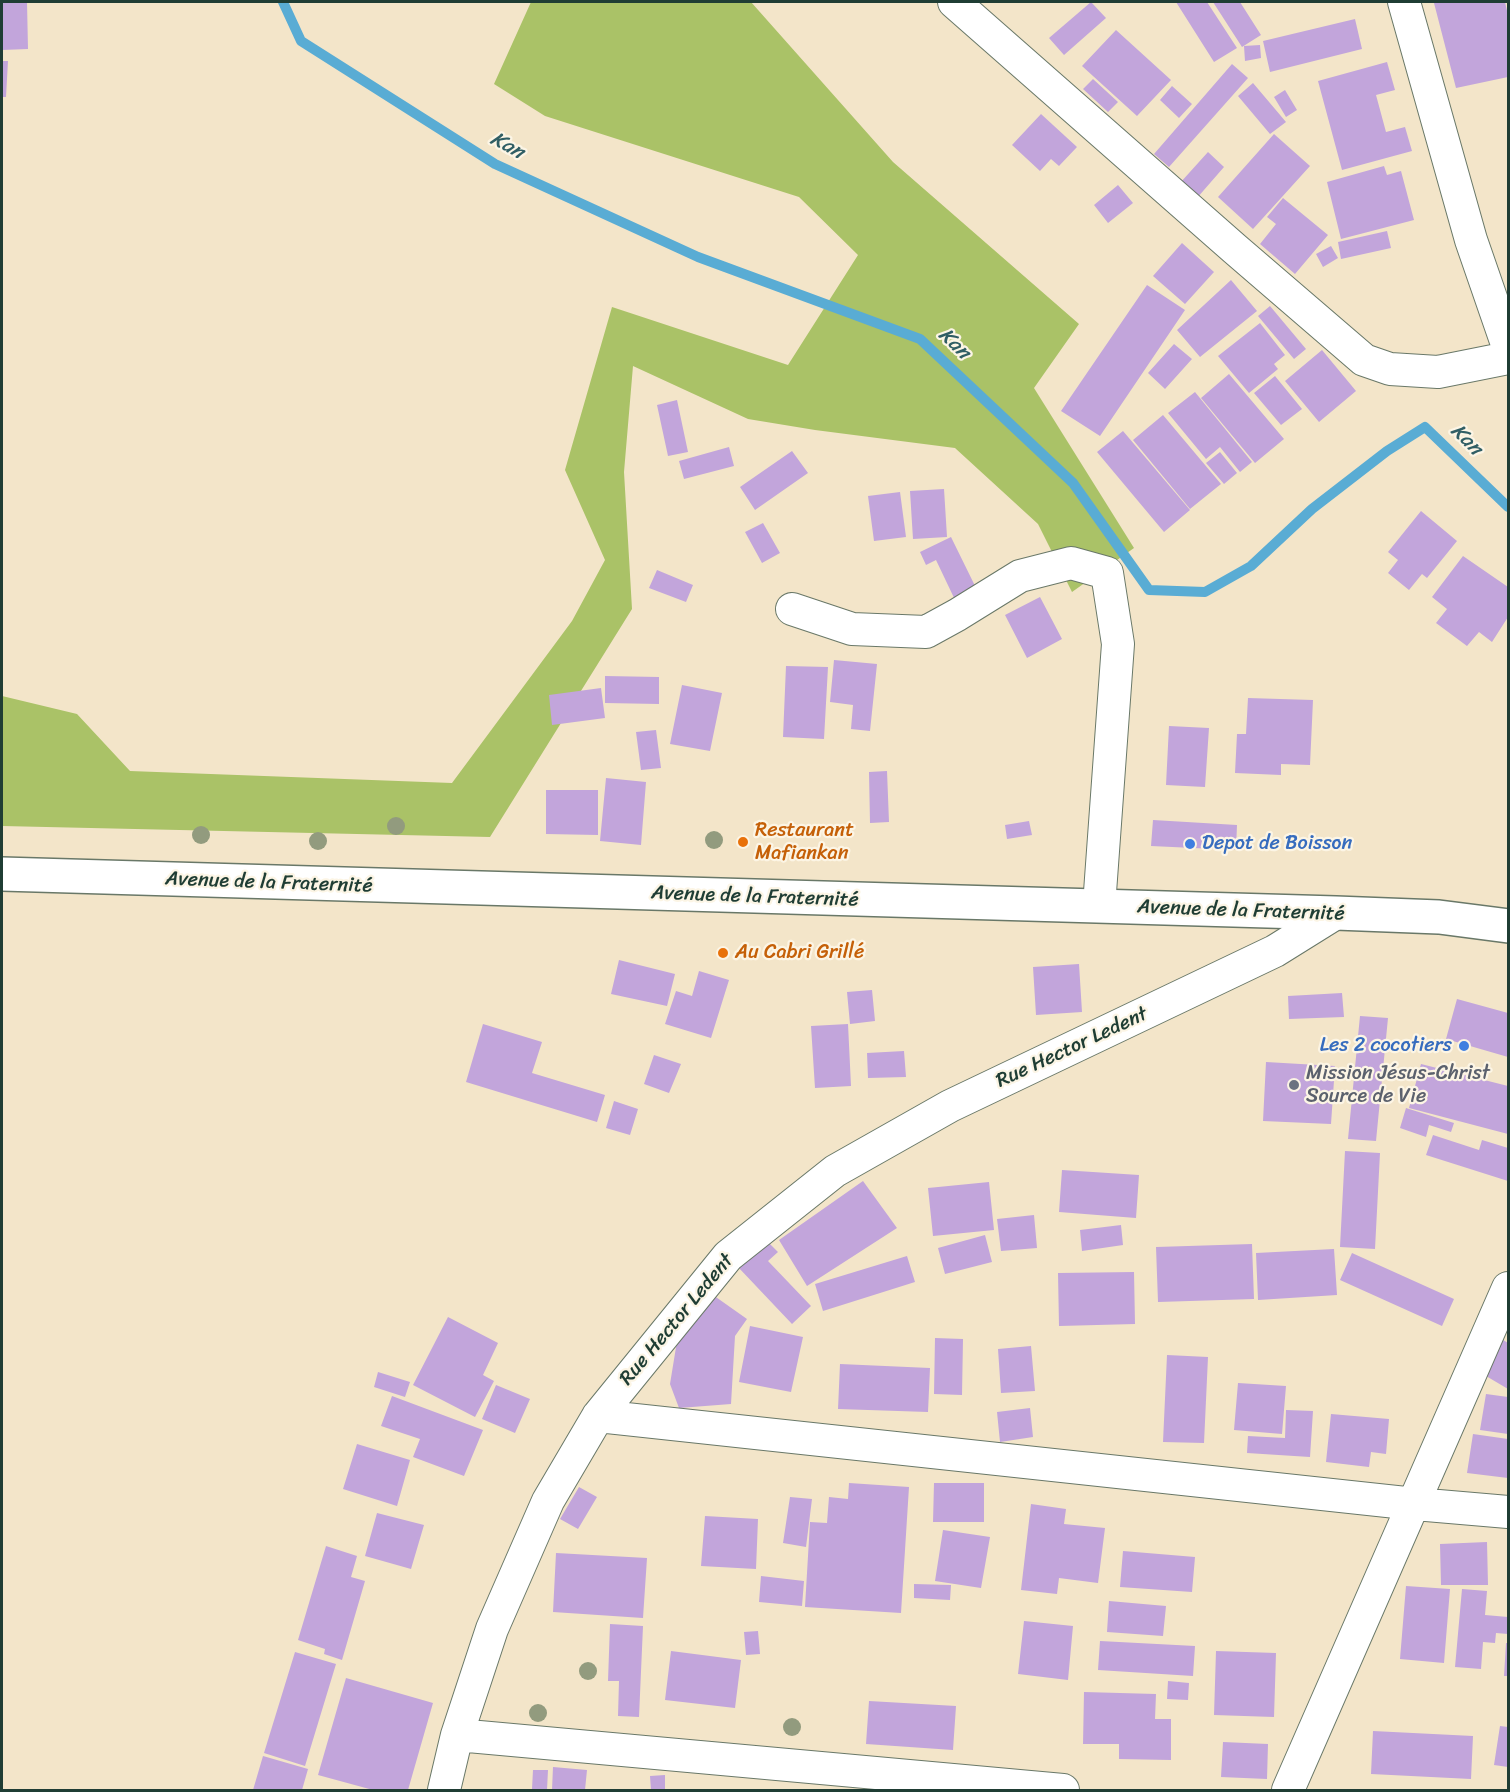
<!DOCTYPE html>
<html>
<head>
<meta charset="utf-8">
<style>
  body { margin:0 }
  #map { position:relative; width:1510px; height:1792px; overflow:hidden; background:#f3e5c9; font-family:Sriracha,sans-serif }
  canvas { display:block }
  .frame { position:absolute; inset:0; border:3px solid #1f3d34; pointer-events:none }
</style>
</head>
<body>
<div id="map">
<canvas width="1510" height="1792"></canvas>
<div class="frame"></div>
</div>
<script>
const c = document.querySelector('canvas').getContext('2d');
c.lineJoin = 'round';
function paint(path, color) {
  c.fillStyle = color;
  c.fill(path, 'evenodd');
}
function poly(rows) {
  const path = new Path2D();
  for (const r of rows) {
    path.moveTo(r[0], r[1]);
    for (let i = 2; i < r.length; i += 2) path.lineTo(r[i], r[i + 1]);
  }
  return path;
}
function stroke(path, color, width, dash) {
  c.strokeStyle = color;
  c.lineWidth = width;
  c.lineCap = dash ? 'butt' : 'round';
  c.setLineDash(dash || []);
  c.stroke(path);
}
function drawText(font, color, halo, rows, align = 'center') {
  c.font = font + ' Sriracha,sans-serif';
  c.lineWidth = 4.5;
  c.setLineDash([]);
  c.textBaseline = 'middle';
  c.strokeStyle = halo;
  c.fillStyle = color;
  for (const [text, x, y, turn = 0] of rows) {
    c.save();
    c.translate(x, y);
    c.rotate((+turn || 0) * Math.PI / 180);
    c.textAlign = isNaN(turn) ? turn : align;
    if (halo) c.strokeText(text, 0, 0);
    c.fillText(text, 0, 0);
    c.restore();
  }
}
const green = poly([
  [531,2,751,2,893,162,1079,324,1034,388,1134,548,1072,592,1038,524,955,448,815,430,748,419,633,366,624,472,632,609,490,837,2,826,2,696,77,714,130,771,452,783,572,621,605,560,565,470,612,307,788,365,858,255,799,197,545,116,494,84]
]);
const stream = poly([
  [283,2,301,41,495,164,698,257,920,339,1073,483,1149,590,1205,592,1251,566,1312,509,1387,451,1425,427,1508,507]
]);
const building = poly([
  [2,2,27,2,28,49,2,50],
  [1091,2,1106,18,1064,55,1049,38],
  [1176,2,1207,2,1237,48,1214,62],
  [1213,2,1240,2,1261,35,1242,47],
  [1439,2,1505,2,1508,15,1508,77,1456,88,1434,3],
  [1355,19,1362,49,1270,72,1263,41],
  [1116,30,1171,80,1137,116,1082,66],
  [1260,45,1261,58,1245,61,1244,46],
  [2,61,8,61,6,97,2,97],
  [1387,62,1395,90,1376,95,1386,132,1405,127,1412,151,1342,170,1318,81],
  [1232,64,1248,78,1169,167,1154,154],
  [1093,79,1118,102,1108,112,1083,89],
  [1253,83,1286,122,1270,134,1238,96],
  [1172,86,1192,104,1179,118,1160,100],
  [1285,90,1297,110,1286,117,1274,97],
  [1041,114,1077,147,1059,166,1051,159,1040,171,1012,145],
  [1274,134,1310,166,1253,229,1218,197],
  [1208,152,1224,167,1197,198,1180,183],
  [1384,166,1387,175,1401,171,1414,220,1341,239,1327,182],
  [1118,185,1133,203,1108,223,1094,205],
  [1283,198,1328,235,1295,274,1260,244,1276,224,1267,217],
  [1387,231,1391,248,1341,259,1338,242],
  [1182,243,1214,272,1185,304,1153,276],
  [1331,246,1338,258,1323,267,1316,254],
  [1231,280,1257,311,1200,357,1177,330],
  [1147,285,1185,310,1100,436,1061,411],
  [1270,306,1306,349,1294,359,1258,316],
  [1260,323,1285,355,1274,364,1278,369,1249,393,1218,356],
  [1174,344,1192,359,1165,389,1148,373],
  [1322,350,1356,391,1319,422,1285,381],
  [1229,374,1284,439,1255,463,1201,398],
  [1275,376,1302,409,1281,425,1254,393],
  [1195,392,1252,462,1240,472,1220,447,1206,459,1168,413],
  [677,400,688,452,668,456,657,405],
  [1163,415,1221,484,1190,509,1133,440],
  [1123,431,1190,510,1164,532,1097,452],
  [729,447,734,466,684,479,679,461],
  [792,451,808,473,755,510,740,487],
  [1220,452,1237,473,1224,484,1206,463],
  [944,489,947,537,913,539,910,491],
  [900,492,906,537,874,541,868,496],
  [1421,511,1457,541,1427,578,1422,574,1409,590,1388,573,1398,560,1388,552],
  [763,523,780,553,762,563,745,532],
  [951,537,978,592,956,602,936,560,926,565,920,552],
  [1463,556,1508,587,1508,617,1492,642,1479,632,1467,646,1436,623,1447,609,1432,597],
  [657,570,693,585,686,602,649,588],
  [1040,597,1062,639,1027,658,1005,615],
  [834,660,877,664,870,731,851,729,853,705,830,702],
  [786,666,828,667,824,739,783,737],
  [605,676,659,677,659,704,605,703],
  [682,685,722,693,710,751,670,744],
  [601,688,605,718,552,725,549,695],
  [1248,698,1313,700,1310,765,1281,764,1281,775,1235,773,1237,734,1246,734],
  [1169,726,1209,728,1205,787,1166,785],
  [656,730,661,768,641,770,636,732],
  [887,771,889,822,870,823,869,772],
  [606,778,646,782,641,845,600,841],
  [546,790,598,790,598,835,546,834],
  [1153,820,1237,825,1236,850,1151,846],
  [1029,821,1032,835,1007,839,1005,825],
  [619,960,675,974,667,1006,611,994],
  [1079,964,1082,1012,1036,1015,1033,967],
  [699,971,729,980,711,1038,665,1024,676,991,692,996],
  [872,990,875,1021,850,1024,847,992],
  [1342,993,1344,1017,1289,1019,1288,996],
  [1457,999,1508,1013,1508,1057,1446,1039],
  [1360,1016,1388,1018,1376,1141,1348,1139],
  [483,1024,542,1042,532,1073,605,1095,597,1122,466,1082],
  [848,1024,851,1086,815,1088,811,1026],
  [904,1051,906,1077,868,1078,867,1053],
  [654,1055,681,1064,669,1093,644,1084],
  [1266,1062,1335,1066,1331,1124,1263,1121],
  [1421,1064,1508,1086,1508,1134,1409,1108],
  [614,1101,638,1109,630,1135,606,1128],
  [1406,1108,1454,1123,1451,1132,1429,1125,1426,1137,1400,1128],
  [1433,1135,1479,1150,1482,1140,1508,1148,1508,1181,1426,1155],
  [1345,1151,1380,1153,1375,1249,1340,1247],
  [1062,1170,1139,1175,1136,1218,1059,1212],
  [863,1181,897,1228,807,1286,779,1240],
  [989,1182,994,1230,933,1236,928,1188],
  [1034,1215,1037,1248,1001,1251,997,1219],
  [1121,1225,1123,1245,1082,1251,1080,1230],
  [985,1235,992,1262,945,1274,938,1248],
  [766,1240,778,1252,768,1261,811,1306,792,1324,738,1267],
  [1252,1244,1254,1299,1158,1302,1156,1247],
  [1334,1249,1337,1295,1258,1300,1256,1253],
  [1352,1253,1454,1299,1442,1326,1340,1280],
  [907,1256,915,1282,823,1311,815,1284],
  [1134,1272,1135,1324,1059,1326,1058,1273],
  [713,1295,747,1319,735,1336,731,1404,679,1408,670,1384,678,1335],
  [448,1317,498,1343,483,1375,494,1381,475,1417,413,1385],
  [750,1326,803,1337,791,1392,739,1382],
  [935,1338,963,1339,962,1395,934,1394],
  [1500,1338,1508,1343,1508,1389,1481,1373],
  [1031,1346,1035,1391,1001,1393,998,1349],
  [1167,1355,1208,1357,1204,1443,1163,1442],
  [840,1364,930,1368,928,1412,838,1409],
  [378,1372,410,1382,405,1397,374,1387],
  [1238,1383,1286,1386,1282,1434,1234,1430],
  [496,1385,530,1399,515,1433,482,1419],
  [1486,1394,1508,1397,1508,1434,1480,1430],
  [392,1396,483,1430,464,1476,413,1457,420,1439,381,1426],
  [1030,1408,1033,1437,1000,1442,997,1412],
  [1286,1410,1313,1411,1310,1457,1247,1453,1248,1436,1285,1438],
  [1331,1414,1389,1419,1386,1454,1371,1452,1369,1467,1326,1462],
  [1473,1434,1508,1439,1508,1478,1467,1473],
  [357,1444,410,1460,397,1506,343,1489],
  [849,1483,909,1487,901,1613,805,1607,810,1522,827,1523,829,1497,848,1499],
  [934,1483,984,1483,984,1522,933,1522],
  [579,1487,597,1497,578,1529,560,1519],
  [790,1497,812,1499,806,1547,783,1543],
  [1031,1504,1066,1509,1064,1524,1105,1528,1098,1583,1059,1578,1057,1594,1021,1590],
  [377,1513,424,1525,411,1569,365,1556],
  [705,1516,758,1519,756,1569,701,1566],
  [943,1530,990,1537,981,1588,935,1581],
  [1487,1542,1488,1585,1441,1585,1440,1544],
  [326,1546,357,1556,351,1577,365,1581,342,1660,324,1654,325,1649,298,1640],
  [1123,1551,1195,1557,1192,1592,1120,1587],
  [556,1553,647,1558,643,1618,553,1612],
  [761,1576,804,1581,802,1606,759,1602],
  [914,1584,951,1585,950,1600,914,1598],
  [1406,1586,1450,1589,1444,1663,1400,1659],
  [1462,1589,1487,1591,1485,1615,1508,1617,1508,1634,1496,1633,1495,1643,1483,1642,1481,1669,1455,1667],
  [1109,1601,1166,1606,1163,1636,1107,1632],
  [1024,1621,1073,1626,1068,1680,1018,1674],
  [610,1624,643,1626,639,1717,618,1716,619,1681,608,1681],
  [758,1631,760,1654,746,1655,744,1632],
  [1100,1641,1195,1646,1193,1676,1098,1670],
  [1506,1643,1508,1643,1508,1676,1504,1676],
  [671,1651,741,1660,735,1708,665,1700],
  [1216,1651,1276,1653,1274,1717,1214,1715],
  [295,1652,336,1664,305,1766,264,1753],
  [346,1678,433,1703,408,1790,373,1790,318,1775],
  [1168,1681,1189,1683,1188,1700,1167,1699],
  [1084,1692,1156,1694,1155,1719,1171,1719,1171,1760,1119,1759,1119,1744,1083,1744],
  [869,1701,956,1706,953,1750,866,1744],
  [1500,1726,1508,1727,1508,1767,1494,1765],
  [1373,1731,1473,1736,1471,1779,1371,1774],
  [1223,1742,1268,1744,1267,1779,1221,1777],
  [263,1756,308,1769,302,1790,253,1790],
  [553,1767,587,1770,585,1790,552,1790],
  [533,1770,548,1770,547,1790,532,1789],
  [665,1775,665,1790,651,1790,650,1776]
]);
const street = poly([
  [954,2,1235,249,1364,360,1390,369,1438,372,1508,358],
  [1404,2,1471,240,1508,347],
  [792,609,852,629,926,632,957,615,1020,576,1071,563,1107,573,1118,644,1099,906],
  [598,1416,1415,1504,1508,1512],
  [457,1735,1063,1790],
  [444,1790,457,1735,492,1629,548,1501,598,1416,728,1256,835,1171,950,1106,1275,951,1336,913],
  [1288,1790,1508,1288]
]);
const secondary = poly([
  [2,874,1336,913,1439,917,1508,926]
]);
const trees = [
  [396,826],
  [201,835],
  [714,840],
  [318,841],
  [588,1671],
  [538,1713],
  [792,1727]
];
const markers = [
  [743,842,6,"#e8710a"],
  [1190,844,6,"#3f7fe0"],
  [723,953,6,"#e8710a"],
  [1464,1046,6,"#3f7fe0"],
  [1294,1085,6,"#6b7280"]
];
const foodNames = [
  ["Restaurant",755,831],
  ["Mafiankan",755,854],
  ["Au Cabri Grillé",735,953]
];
const shopNames = [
  ["Depot de Boisson",1202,844],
  ["Les 2 cocotiers",1452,1046,"right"]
];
const streetNames = [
  ["Avenue de la Fraternité",269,883,2],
  ["Avenue de la Fraternité",755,897,2],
  ["Avenue de la Fraternité",1241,911,2],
  ["Rue Hector Ledent",1072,1048,-25],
  ["Rue Hector Ledent",677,1320,-50]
];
const worshipNames = [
  ["Mission Jésus-Christ",1306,1074],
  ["Source de Vie",1306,1097]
];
const waterNames = [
  ["Kan",507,146,28],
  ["Kan",954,344,43],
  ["Kan",1466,440,44]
];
paint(green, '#aac267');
stroke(stream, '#59acd4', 10);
paint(building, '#c2a5db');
stroke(street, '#697868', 34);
stroke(secondary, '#697868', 36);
stroke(street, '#fff', 32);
stroke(secondary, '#fff', 33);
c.fillStyle = '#929b7e';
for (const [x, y] of trees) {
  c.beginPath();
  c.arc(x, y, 9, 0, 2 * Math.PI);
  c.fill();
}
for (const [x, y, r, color] of markers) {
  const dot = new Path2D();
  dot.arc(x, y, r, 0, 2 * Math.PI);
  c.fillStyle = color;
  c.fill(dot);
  stroke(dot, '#fcf5e5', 2);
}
drawText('20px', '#c56008', '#fcf5e5', foodNames, 'left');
drawText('20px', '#366cbe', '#fcf5e5', shopNames, 'left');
drawText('20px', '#1f3d34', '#fcf5e5', streetNames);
drawText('20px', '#5b616d', '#fcf5e5', worshipNames, 'left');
drawText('italic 21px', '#305e64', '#fcf5e5', waterNames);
</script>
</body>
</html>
